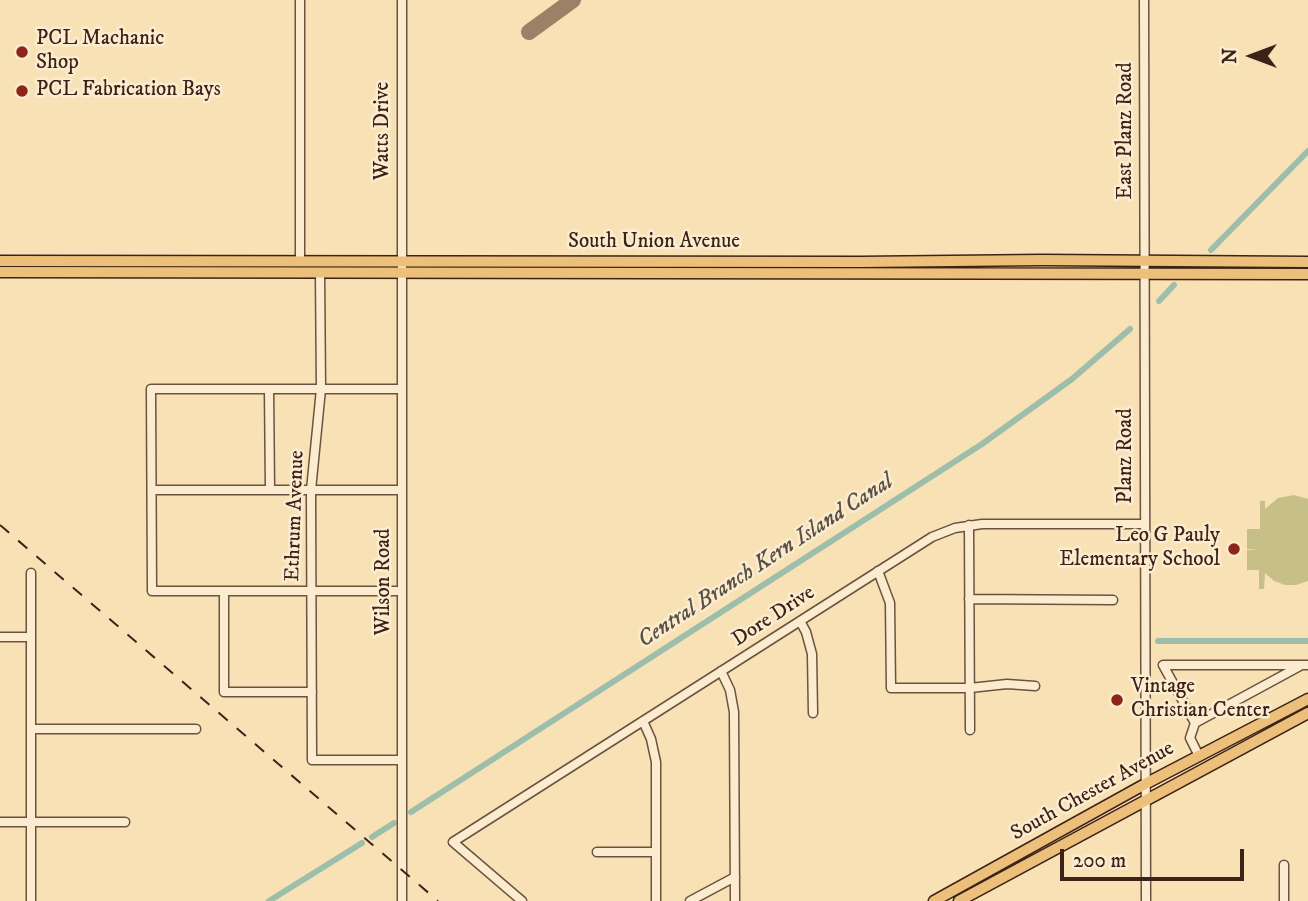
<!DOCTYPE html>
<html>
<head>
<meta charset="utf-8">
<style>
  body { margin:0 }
  #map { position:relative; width:1308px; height:901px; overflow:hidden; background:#f9e1b6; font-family:"IM FELL DW Pica",serif }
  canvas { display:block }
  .north { position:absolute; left:1217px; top:21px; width:70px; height:70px; -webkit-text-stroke:5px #fbecd0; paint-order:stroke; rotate:270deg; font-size:19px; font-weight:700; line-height:28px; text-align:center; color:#3d2218 }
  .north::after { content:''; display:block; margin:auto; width:24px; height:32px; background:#3d2218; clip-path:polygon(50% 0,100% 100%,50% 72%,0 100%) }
  .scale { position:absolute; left:1060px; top:849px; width:184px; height:32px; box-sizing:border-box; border:4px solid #3d2218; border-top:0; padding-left:9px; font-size:21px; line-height:24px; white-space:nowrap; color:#3d2218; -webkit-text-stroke:5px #fbecd0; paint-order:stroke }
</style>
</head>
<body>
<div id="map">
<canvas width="1308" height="901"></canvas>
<div class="north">N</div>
<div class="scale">200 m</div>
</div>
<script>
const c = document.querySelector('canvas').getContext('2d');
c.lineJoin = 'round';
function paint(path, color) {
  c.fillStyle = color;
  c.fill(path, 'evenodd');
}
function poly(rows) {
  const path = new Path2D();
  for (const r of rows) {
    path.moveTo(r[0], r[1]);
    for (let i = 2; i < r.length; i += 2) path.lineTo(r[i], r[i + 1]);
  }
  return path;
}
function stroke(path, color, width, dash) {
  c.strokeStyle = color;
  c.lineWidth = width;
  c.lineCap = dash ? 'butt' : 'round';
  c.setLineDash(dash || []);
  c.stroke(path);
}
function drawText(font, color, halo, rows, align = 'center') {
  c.font = font + ' "IM FELL DW Pica",serif';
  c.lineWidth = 5;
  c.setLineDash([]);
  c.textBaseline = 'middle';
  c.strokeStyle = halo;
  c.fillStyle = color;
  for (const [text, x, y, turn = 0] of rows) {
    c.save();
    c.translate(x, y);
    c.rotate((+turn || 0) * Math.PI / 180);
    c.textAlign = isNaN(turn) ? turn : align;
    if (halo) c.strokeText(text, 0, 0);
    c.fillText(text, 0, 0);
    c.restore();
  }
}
const green = poly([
  [1294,495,1308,499,1308,581,1296,585,1285,585,1274,581,1265,573,1264,589,1259,589,1259,570,1247,570,1247,550,1259,549,1247,549,1247,529,1260,529,1260,501,1265,501,1265,509,1278,498]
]);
const canal = poly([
  [1211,250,1308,151],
  [1159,301,1174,285],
  [1158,641,1308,641],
  [411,812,982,444,1072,379,1130,329],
  [372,837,394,823],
  [269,901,362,843]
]);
const taxiway = poly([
  [529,32,573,0]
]);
const minor = poly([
  [300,0,300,262],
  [402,0,402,901],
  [1144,0,1146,901],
  [320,273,321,389,311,490,312,760,402,760],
  [269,389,270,490],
  [402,389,151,389,152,591,402,591],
  [152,490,402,490],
  [969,525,970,730],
  [878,571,890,603,891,688,970,688,1007,684,1035,686],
  [31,573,31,901],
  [224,591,224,692,312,692],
  [969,599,1113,600],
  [800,621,806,632,812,654,813,713],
  [0,637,31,637],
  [721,671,730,690,734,712,735,901],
  [643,721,651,739,656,762,656,901],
  [1195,723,1300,666],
  [31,729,196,729],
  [1199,756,1190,738,1195,723,1163,665,1308,665],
  [0,822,125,822],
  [597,852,656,852],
  [1284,865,1284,901],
  [522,901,453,842,932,537,955,528,982,524,1145,524],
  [690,901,735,877]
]);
const major = poly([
  [0,261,861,262,1042,260,1308,262],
  [0,272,1308,274],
  [934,901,1147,783,1308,699],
  [959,901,1308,713]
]);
const rail = poly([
  [0,525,438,901]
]);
const markers = [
  [22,52,7,"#8f2418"],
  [22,91,7,"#8f2418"],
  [1234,549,7,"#8f2418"],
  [1117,700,7,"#8f2418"]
];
const poiNames = [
  ["PCL Machanic",36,40],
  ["Shop",36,64],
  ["PCL Fabrication Bays",36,91],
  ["Leo G Pauly",1220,537,"right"],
  ["Elementary School",1220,561,"right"],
  ["Vintage",1131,688],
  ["Christian Center",1131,712]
];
const streetNames = [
  ["Watts Drive",384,131,-90],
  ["East Planz Road",1127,131,-90],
  ["South Union Avenue",654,243],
  ["Planz Road",1127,456,-90],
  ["Ethrum Avenue",296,516,-88],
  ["Wilson Road",385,582,-90],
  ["Dore Drive",774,617,-33],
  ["South Chester Avenue",1093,792,-29]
];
const waterNames = [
  ["Central Branch Kern Island Canal",766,562,-33]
];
paint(green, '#c6c088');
stroke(canal, '#9ebeac', 6);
stroke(taxiway, '#9b8267', 16);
stroke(minor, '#6c5240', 11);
stroke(major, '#3d2218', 13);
stroke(minor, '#fbecd0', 8);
stroke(major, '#ecc07b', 10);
stroke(rail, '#3d2218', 2, [12, 12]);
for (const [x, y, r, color] of markers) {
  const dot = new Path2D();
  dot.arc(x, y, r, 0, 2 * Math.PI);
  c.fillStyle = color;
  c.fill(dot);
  stroke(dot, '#fbecd0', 2.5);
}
drawText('21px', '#3d2218', '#fbecd0', poiNames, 'left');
drawText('21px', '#3d2218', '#fbecd0', streetNames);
drawText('italic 23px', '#5a5144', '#fbecd0', waterNames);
</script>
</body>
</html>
